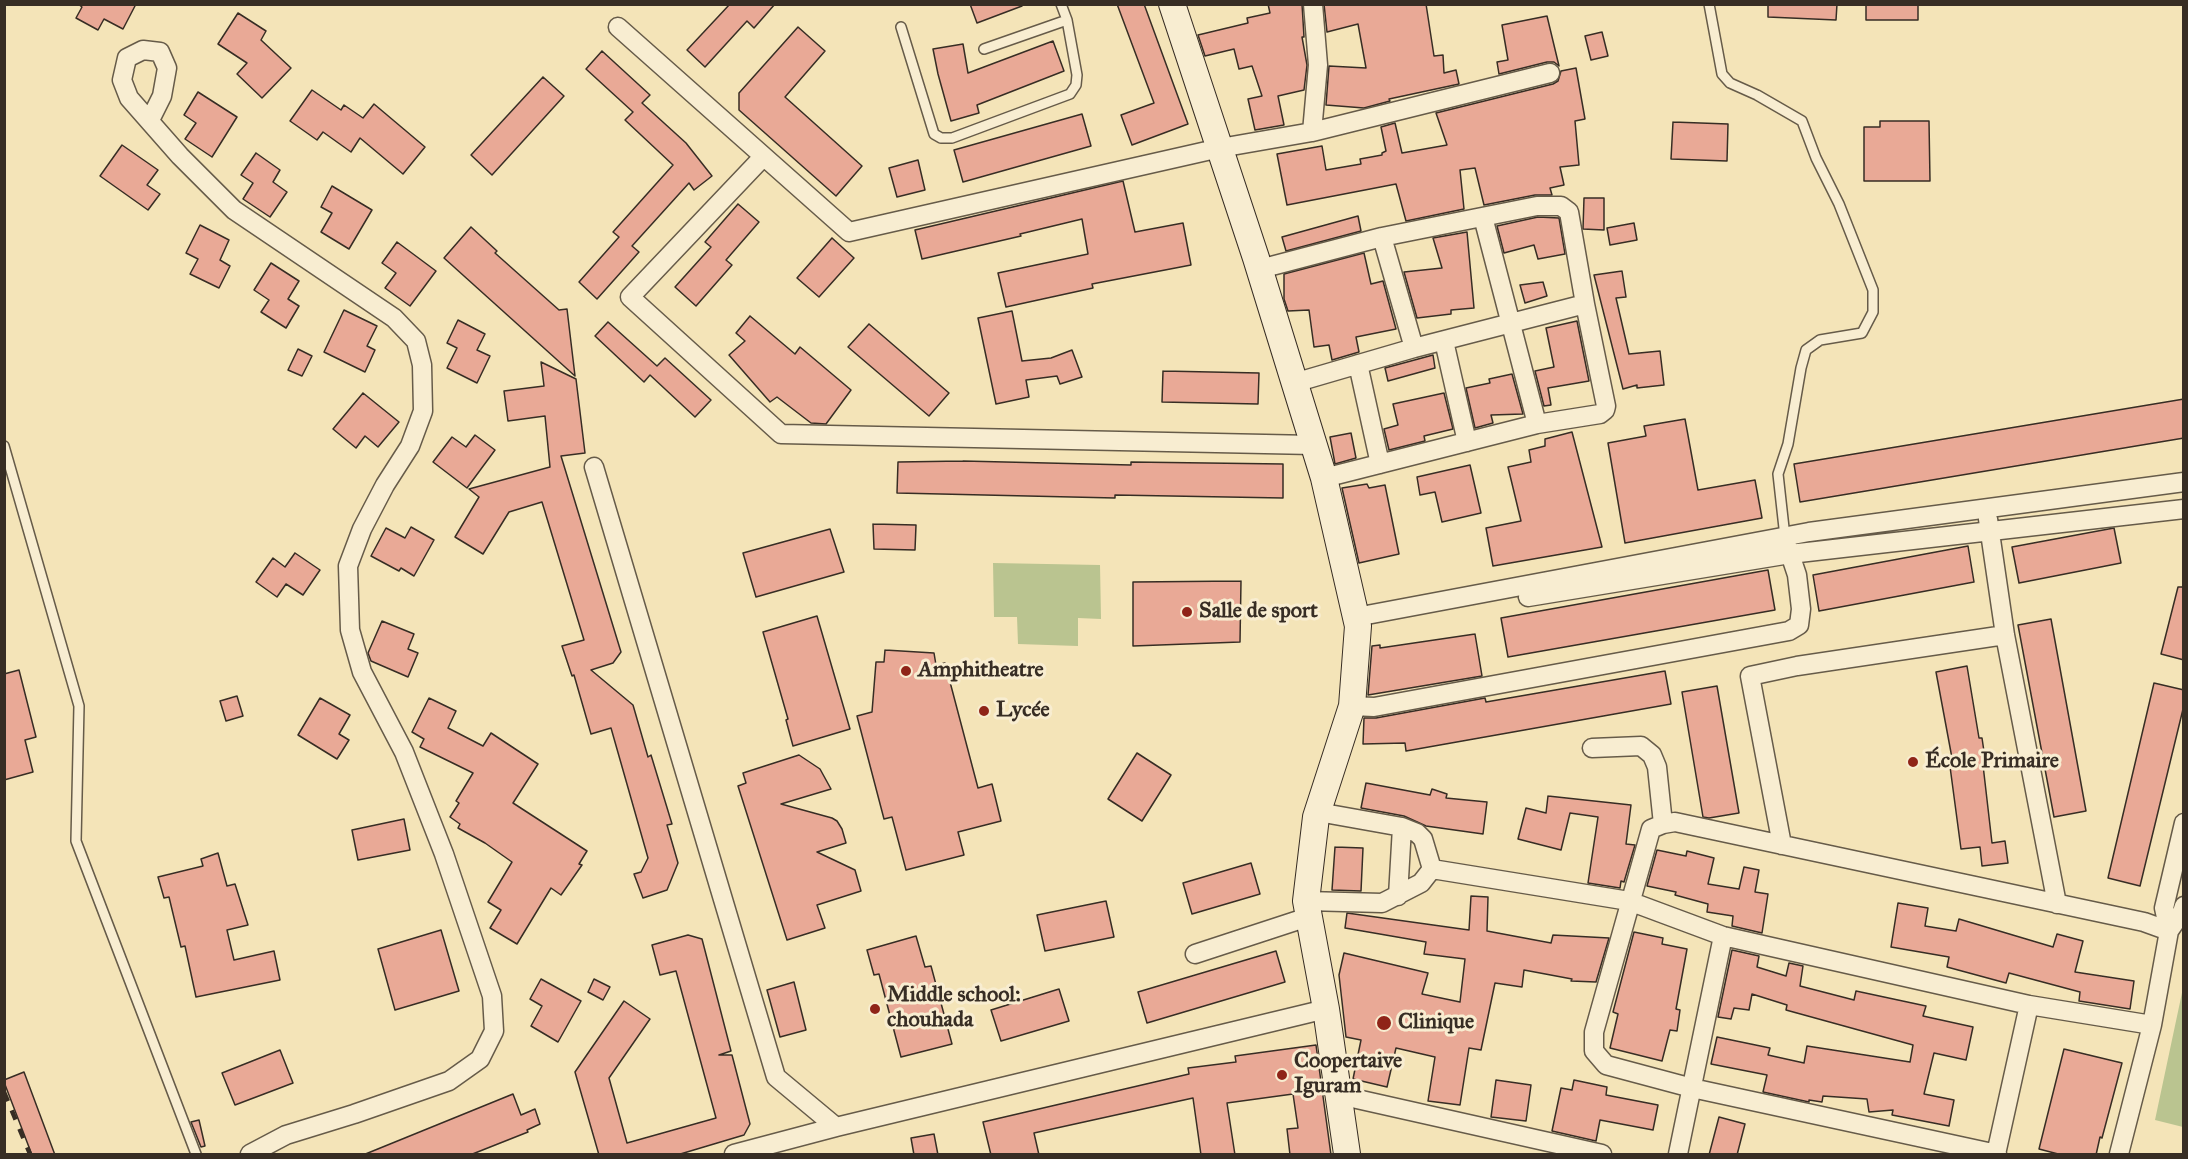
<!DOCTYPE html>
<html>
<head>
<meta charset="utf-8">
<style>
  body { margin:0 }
  #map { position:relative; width:2188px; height:1159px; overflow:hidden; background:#f4e4b8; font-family:"IM FELL Great Primer",serif }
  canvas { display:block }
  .frame { position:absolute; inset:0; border:6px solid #372d24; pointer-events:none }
</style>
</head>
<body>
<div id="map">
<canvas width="2188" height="1159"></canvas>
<div class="frame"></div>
</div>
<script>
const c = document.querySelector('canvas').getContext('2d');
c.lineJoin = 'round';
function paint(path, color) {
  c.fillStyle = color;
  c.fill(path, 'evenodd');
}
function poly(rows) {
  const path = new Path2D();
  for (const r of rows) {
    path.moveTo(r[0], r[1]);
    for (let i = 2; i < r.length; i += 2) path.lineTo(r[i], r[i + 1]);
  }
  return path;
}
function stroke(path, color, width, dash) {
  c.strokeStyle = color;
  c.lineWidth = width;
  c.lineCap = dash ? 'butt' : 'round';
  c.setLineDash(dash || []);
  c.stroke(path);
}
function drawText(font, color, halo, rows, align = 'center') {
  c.font = font + ' "IM FELL Great Primer",serif';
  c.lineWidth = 6;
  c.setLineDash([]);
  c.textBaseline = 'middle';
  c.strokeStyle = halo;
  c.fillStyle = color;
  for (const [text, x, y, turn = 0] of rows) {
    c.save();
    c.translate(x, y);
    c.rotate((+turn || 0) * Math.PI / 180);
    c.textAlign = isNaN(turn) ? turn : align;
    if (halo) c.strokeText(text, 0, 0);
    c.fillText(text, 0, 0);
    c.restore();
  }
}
const green = poly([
  [993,563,1100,565,1101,619,1078,618,1078,646,1018,644,1017,617,994,617],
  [2183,988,2183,1127,2155,1120]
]);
const building = poly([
  [78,4,136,4,123,29,104,19,98,30,76,18,82,7,78,4],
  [730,4,775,4,754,28,747,21,705,67,687,50,730,4],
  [970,4,1021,4,1022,6,977,23,970,4],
  [1117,4,1144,4,1188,124,1132,145,1121,115,1154,103,1117,4],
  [1268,4,1302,4,1304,37,1302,37,1307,65,1304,90,1278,96,1284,125,1255,130,1248,99,1262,96,1252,66,1239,69,1234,49,1205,56,1198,35,1248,23,1247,18,1270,13,1268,4],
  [1324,4,1426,4,1434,56,1443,55,1444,73,1456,70,1459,84,1389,99,1390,101,1364,108,1326,105,1329,66,1366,68,1358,24,1327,32,1324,4],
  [1768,4,1837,4,1836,20,1768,17,1768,4],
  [1866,4,1918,4,1918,20,1866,20,1866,4],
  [238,13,266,31,261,40,291,68,262,98,237,74,247,63,218,44,238,13],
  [1547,16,1559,66,1554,62,1547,62,1499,74,1497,62,1508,60,1502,25,1547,16],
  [798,27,825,51,785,97,862,166,836,196,739,110,739,93,798,27],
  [1602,32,1608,56,1591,60,1585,36,1602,32],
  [1053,41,1064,71,977,105,979,113,951,121,938,74,933,49,963,44,968,73,1053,41],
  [602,51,650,95,642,103,686,143,712,176,694,190,689,183,632,246,639,252,597,299,579,282,619,237,613,232,673,165,625,120,633,112,586,69,602,51],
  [1576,68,1585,119,1575,121,1579,165,1560,167,1564,185,1550,188,1552,195,1535,195,1484,205,1475,168,1460,170,1464,209,1406,221,1396,184,1287,205,1277,154,1322,146,1326,170,1361,164,1360,159,1382,155,1382,153,1386,151,1381,127,1395,123,1402,153,1447,145,1436,113,1553,84,1558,81,1561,71,1576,68],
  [543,77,564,96,492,175,471,155,543,77],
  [312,90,341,110,344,105,363,118,374,104,425,147,403,174,360,138,351,152,323,132,317,140,290,121,312,90],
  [198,92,237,117,212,157,185,139,196,123,184,115,198,92],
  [1082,114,1091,146,963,182,954,150,1082,114],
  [1880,121,1929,121,1930,181,1864,181,1864,127,1880,127,1880,121],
  [1673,122,1728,124,1727,161,1671,159,1673,122],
  [122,145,158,170,147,185,160,194,148,210,100,176,122,145],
  [256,153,280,170,273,182,287,192,270,217,243,199,253,183,241,175,256,153],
  [918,160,925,190,897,197,889,168,918,160],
  [1123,181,1135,232,1183,223,1191,265,1092,284,1093,288,1006,307,998,273,1088,254,1082,219,1020,234,1021,236,922,259,915,230,1123,181],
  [332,186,372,210,349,249,321,232,332,213,321,207,332,186],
  [1584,198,1604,198,1604,230,1583,229,1584,198],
  [738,204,759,222,726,260,732,265,696,306,675,287,711,247,705,242,738,204],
  [1358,216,1361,231,1286,251,1282,237,1358,216],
  [1538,217,1559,218,1565,254,1538,259,1534,245,1504,253,1497,226,1538,217],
  [1634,223,1637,240,1610,245,1607,228,1634,223],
  [200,225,229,240,220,260,230,266,219,288,190,274,198,259,186,253,200,225],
  [471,227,497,251,495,253,559,310,567,309,575,376,444,258,471,227],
  [1467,232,1474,308,1451,310,1451,314,1417,318,1404,272,1442,268,1433,238,1467,232],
  [832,238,854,258,819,297,797,278,832,238],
  [397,242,436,271,410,306,385,288,396,273,382,263,397,242],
  [1364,253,1371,284,1383,281,1396,329,1356,337,1359,352,1332,360,1329,345,1314,347,1309,310,1288,311,1284,299,1284,274,1364,253],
  [271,263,299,281,288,299,299,306,286,328,261,312,269,300,254,290,271,263],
  [1622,271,1626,297,1616,298,1629,354,1660,351,1664,385,1637,388,1637,385,1623,389,1594,275,1622,271],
  [1543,282,1547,296,1525,303,1520,285,1543,282],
  [344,310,377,326,367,346,375,350,365,372,324,352,344,310],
  [1012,311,1022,361,1051,358,1072,350,1082,377,1060,384,1057,376,1026,380,1029,397,996,404,978,318,1012,311],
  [750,316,795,354,800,347,851,390,826,424,811,423,777,397,770,402,729,355,745,341,736,333,750,316],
  [458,320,485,334,477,350,490,356,477,383,447,368,457,348,447,343,458,320],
  [1577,321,1589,381,1548,388,1551,405,1544,406,1535,371,1554,367,1546,328,1577,321],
  [608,322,657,366,665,358,711,400,695,417,650,375,644,382,595,336,608,322],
  [869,324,949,393,929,416,848,347,869,324],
  [298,349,312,356,302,376,288,370,298,349],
  [1433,355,1435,368,1388,381,1385,368,1433,355],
  [541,362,576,379,585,453,561,456,621,652,613,663,591,670,633,705,648,757,651,755,672,824,667,825,678,863,667,890,643,898,634,874,641,872,648,858,611,728,591,734,574,675,572,676,562,646,584,640,542,502,509,512,483,554,455,537,479,497,469,489,550,467,545,416,508,421,504,391,544,386,541,362],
  [1163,371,1259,373,1258,404,1162,402,1163,371],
  [1512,374,1523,414,1491,415,1493,423,1475,428,1466,388,1490,383,1489,379,1512,374],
  [363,393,399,422,378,447,365,436,356,448,333,429,363,393],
  [1444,393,1453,429,1424,436,1425,441,1389,450,1384,429,1398,425,1393,404,1444,393],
  [2184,399,2184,438,1800,502,1794,464,2184,399],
  [1685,419,1698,490,1755,480,1762,518,1625,543,1608,443,1646,436,1644,426,1685,419],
  [1572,432,1602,547,1493,566,1486,528,1521,521,1508,467,1531,462,1529,450,1545,446,1545,439,1572,432],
  [1351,433,1356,458,1335,464,1330,437,1351,433],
  [475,435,495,450,467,488,433,462,452,437,466,447,475,435],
  [963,461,1131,465,1131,462,1283,464,1283,498,1115,495,1115,498,897,493,898,462,963,461],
  [1470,465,1481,513,1442,522,1435,492,1420,495,1417,477,1470,465],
  [1367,484,1369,488,1385,485,1399,554,1359,563,1342,488,1367,484],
  [873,524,916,525,915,550,874,549,873,524],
  [411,527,434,540,414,576,401,568,399,571,371,556,386,528,405,538,411,527],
  [2114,528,2121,563,2019,583,2012,547,2114,528],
  [830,529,844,572,756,597,743,553,830,529],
  [1968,546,1974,582,1819,611,1813,575,1968,546],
  [295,553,320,570,303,595,286,584,277,597,256,582,273,558,285,567,295,553],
  [1768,570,1775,610,1508,657,1501,618,1768,570],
  [1241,581,1240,642,1133,646,1133,582,1241,581],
  [2178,587,2184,587,2184,660,2161,654,2178,587],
  [817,616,850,729,793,746,786,720,788,719,763,632,817,616],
  [2051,619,2086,811,2054,817,2018,625,2051,619],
  [382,621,414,634,408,649,418,653,408,677,371,661,368,653,382,621],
  [1475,634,1482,676,1368,695,1372,646,1380,645,1380,648,1475,634],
  [885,650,934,653,936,665,945,663,978,788,992,784,1001,821,958,832,964,855,906,870,892,817,884,819,857,716,872,712,876,662,884,662,885,650],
  [1967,666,1979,738,1982,738,1986,765,1983,765,1992,843,2005,841,2008,863,1982,866,1980,847,1961,849,1949,759,1952,758,1936,672,1967,666],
  [19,670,36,737,25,740,33,772,4,780,4,674,19,670],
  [1665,671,1671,704,1406,751,1405,743,1363,744,1364,718,1376,718,1485,698,1486,702,1665,671],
  [2154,683,2184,690,2184,705,2140,886,2108,878,2154,683],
  [1717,686,1739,813,1709,818,1703,817,1682,692,1717,686],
  [237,696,243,716,226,721,220,701,237,696],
  [320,698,350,715,339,734,349,740,337,759,298,735,320,698],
  [429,698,456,711,448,728,483,746,491,733,538,764,513,803,587,851,579,864,582,865,561,895,551,888,517,944,490,928,501,910,488,902,512,862,485,843,458,828,460,824,450,817,459,803,456,801,473,773,420,747,424,739,412,732,429,698],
  [1137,753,1171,775,1142,821,1108,799,1137,753],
  [799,755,820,769,831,789,781,804,832,818,837,821,842,829,846,843,817,852,855,870,861,891,817,905,825,928,787,940,738,786,746,783,743,773,799,755],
  [1366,783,1430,795,1432,789,1447,794,1446,798,1487,802,1483,834,1426,826,1404,816,1361,808,1366,783],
  [1548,796,1631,805,1626,844,1635,845,1624,882,1621,881,1620,888,1588,883,1598,817,1570,813,1561,850,1518,839,1526,808,1546,813,1548,796],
  [404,819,410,850,358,860,352,830,404,819],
  [1335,847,1363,848,1361,891,1332,890,1335,847],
  [1657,850,1686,856,1687,851,1714,858,1708,884,1739,889,1744,867,1759,870,1755,892,1768,894,1762,933,1732,926,1733,916,1707,912,1708,904,1675,895,1676,892,1647,886,1657,850],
  [218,853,227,886,235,884,248,925,227,930,234,960,274,951,280,980,196,997,185,946,181,947,169,897,164,898,158,877,203,866,201,859,218,853],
  [1251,863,1260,894,1192,914,1183,883,1251,863],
  [1471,896,1488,897,1487,931,1551,943,1553,935,1609,938,1596,982,1571,981,1572,979,1524,970,1522,987,1495,983,1481,1050,1469,1048,1460,1105,1428,1101,1435,1057,1396,1048,1387,1087,1353,1079,1361,1040,1346,1037,1339,975,1344,953,1428,973,1422,994,1460,1002,1465,959,1424,954,1426,942,1345,928,1347,913,1469,930,1471,896],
  [1106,901,1114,937,1045,951,1037,915,1106,901],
  [1898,903,1928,908,1925,926,1956,931,1959,919,2053,947,2057,934,2083,941,2075,972,2134,981,2130,1009,2079,1001,2080,992,2009,973,2006,983,1947,967,1949,957,1891,947,1898,903],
  [441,930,459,991,395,1010,378,949,441,930],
  [1634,932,1663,938,1662,944,1687,949,1676,1009,1680,1010,1677,1031,1670,1030,1662,1061,1610,1048,1618,1014,1613,1012,1634,932],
  [688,935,702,939,731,1051,719,1055,732,1055,750,1124,744,1135,677,1155,599,1155,575,1072,624,1001,650,1019,609,1078,627,1143,716,1118,676,971,660,975,652,945,688,935],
  [916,936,925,967,931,966,952,1044,901,1057,879,974,874,975,867,950,916,936],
  [1732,950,1759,956,1757,967,1786,976,1789,963,1803,966,1800,986,1854,1000,1856,991,1926,1006,1923,1016,1973,1027,1966,1060,1934,1053,1924,1094,1954,1100,1949,1126,1892,1115,1893,1110,1869,1112,1867,1099,1823,1096,1822,1102,1809,1100,1809,1102,1763,1092,1767,1075,1711,1064,1717,1037,1770,1048,1768,1055,1804,1063,1807,1046,1910,1062,1913,1045,1786,1010,1787,1005,1752,994,1749,1010,1734,1008,1731,1019,1718,1017,1732,950],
  [1276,951,1285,982,1147,1023,1138,992,1276,951],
  [541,979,581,1001,558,1042,531,1026,542,1006,530,999,541,979],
  [594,979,610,987,603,1000,588,992,594,979],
  [794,982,806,1030,780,1037,767,990,794,982],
  [1059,989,1069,1021,1001,1041,991,1010,1059,989],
  [1316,1045,1331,1155,1290,1155,1287,1129,1298,1128,1293,1094,1227,1103,1235,1155,1201,1155,1193,1098,1034,1133,1039,1155,991,1155,983,1122,1189,1074,1188,1068,1236,1062,1235,1056,1316,1045],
  [2064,1049,2122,1063,2102,1138,2100,1137,2096,1155,2062,1155,2039,1149,2064,1049],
  [280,1050,293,1083,235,1105,222,1073,280,1050],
  [24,1072,55,1155,32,1155,4,1082,4,1080,24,1072],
  [1496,1080,1531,1085,1526,1121,1491,1117,1496,1080],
  [1574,1080,1607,1087,1606,1095,1658,1105,1653,1130,1600,1120,1596,1141,1552,1131,1561,1088,1572,1090,1574,1080],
  [513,1094,521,1115,535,1109,540,1124,527,1130,528,1132,470,1155,363,1155,513,1094],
  [1719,1117,1745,1124,1737,1155,1709,1155,1719,1117],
  [199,1120,205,1146,201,1147,191,1122,199,1120],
  [934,1134,938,1155,914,1155,911,1138,934,1134]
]);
const lane = poly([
  [1709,4,1722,74,1730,83,1757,95,1802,121,1816,158,1839,204,1873,290,1873,312,1862,333,1820,340,1806,350,1801,368,1788,444,1778,474,1785,537],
  [901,27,934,134,941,138,952,138,1070,94,1076,85,1077,75,1067,20,1061,4],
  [984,49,1067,20],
  [4,446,79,706,76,841,196,1154]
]);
const street = poly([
  [618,27,849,232,1220,148,1312,132,1318,65,1313,4],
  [150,120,162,96,167,68,160,52,143,50,127,58,122,80,129,98,180,156,234,210,394,318,416,341,422,365,423,411,410,446,385,485,362,529,348,566,350,630,362,672,404,752,444,854,492,996,494,1031,480,1059,449,1081,354,1114,286,1135,250,1154],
  [1312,132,1550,73],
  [763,157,630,297,781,434,1313,445],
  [1483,217,1537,424],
  [1382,237,1414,348],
  [1260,269,1382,237,1537,206,1561,206,1569,212,1585,304,1414,348,1294,383],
  [1444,341,1467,442],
  [1358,364,1380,464],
  [594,467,776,1077,836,1127],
  [1324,478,1537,424,1600,414,1605,410,1606,406,1585,304],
  [1988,519,2005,635,2057,904],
  [1528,597,1790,554,2184,509],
  [1356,617,1809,532,2184,482],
  [1352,706,1374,707,1789,631,1799,625,1801,609,1797,575,1787,545],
  [1592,748,1641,746,1652,755,1657,767,1663,824],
  [1318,812,1402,827],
  [1782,845,1750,676,1797,666,2005,635],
  [1398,896,1402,827,1417,833,1423,839,1432,869],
  [1306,901,1382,903,1421,883,1432,869,1629,901,1723,936,2029,1005,2152,1025],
  [2169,931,2182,912,2184,906],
  [1195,954,1308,917],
  [1339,1095,1602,1154],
  [734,1154,836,1127,1326,1009],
  [1678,1154,1723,936],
  [1996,1154,2029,1005],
  [1997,1154,1692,1088,1606,1065,1594,1051,1594,1032,1651,829,1663,824,1675,822,2144,922,2169,931],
  [2119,1154,2152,1025,2169,931,2164,908,2184,823]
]);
const secondary = poly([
  [1172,4,1256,258,1324,478,1358,626,1352,706,1316,817,1306,901,1326,1009,1347,1154]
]);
const rail = poly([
  [4,1092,30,1154]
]);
const markers = [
  [1187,612,6,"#8f2418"],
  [906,671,6,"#8f2418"],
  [984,711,6,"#8f2418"],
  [1913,762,6,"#8f2418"],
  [875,1009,6,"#8f2418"],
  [1384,1023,8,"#8f2418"],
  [1282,1075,6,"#8f2418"]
];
const poiNames = [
  ["Salle de sport",1199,612],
  ["Amphitheatre",918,671],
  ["Lycée",996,711],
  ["École Primaire",1925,762],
  ["Middle school:",887,996],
  ["chouhada",887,1021],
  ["Clinique",1398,1023],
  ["Coopertaive",1294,1062],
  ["Iguram",1294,1087]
];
paint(green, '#bac490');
paint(building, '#e9a996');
stroke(building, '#372d24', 1.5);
stroke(lane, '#665b49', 12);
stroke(street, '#665b49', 21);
stroke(secondary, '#372d24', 28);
stroke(lane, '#f8edd1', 9);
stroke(street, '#f8edd1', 18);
stroke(secondary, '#f8edd1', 26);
stroke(rail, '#372d24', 4.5, [10, 10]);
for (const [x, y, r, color] of markers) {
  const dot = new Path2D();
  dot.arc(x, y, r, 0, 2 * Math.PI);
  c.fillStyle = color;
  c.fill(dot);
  stroke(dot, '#f8edd1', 2);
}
drawText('bold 22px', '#372d24', '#f8edd1', poiNames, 'left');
</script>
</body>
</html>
